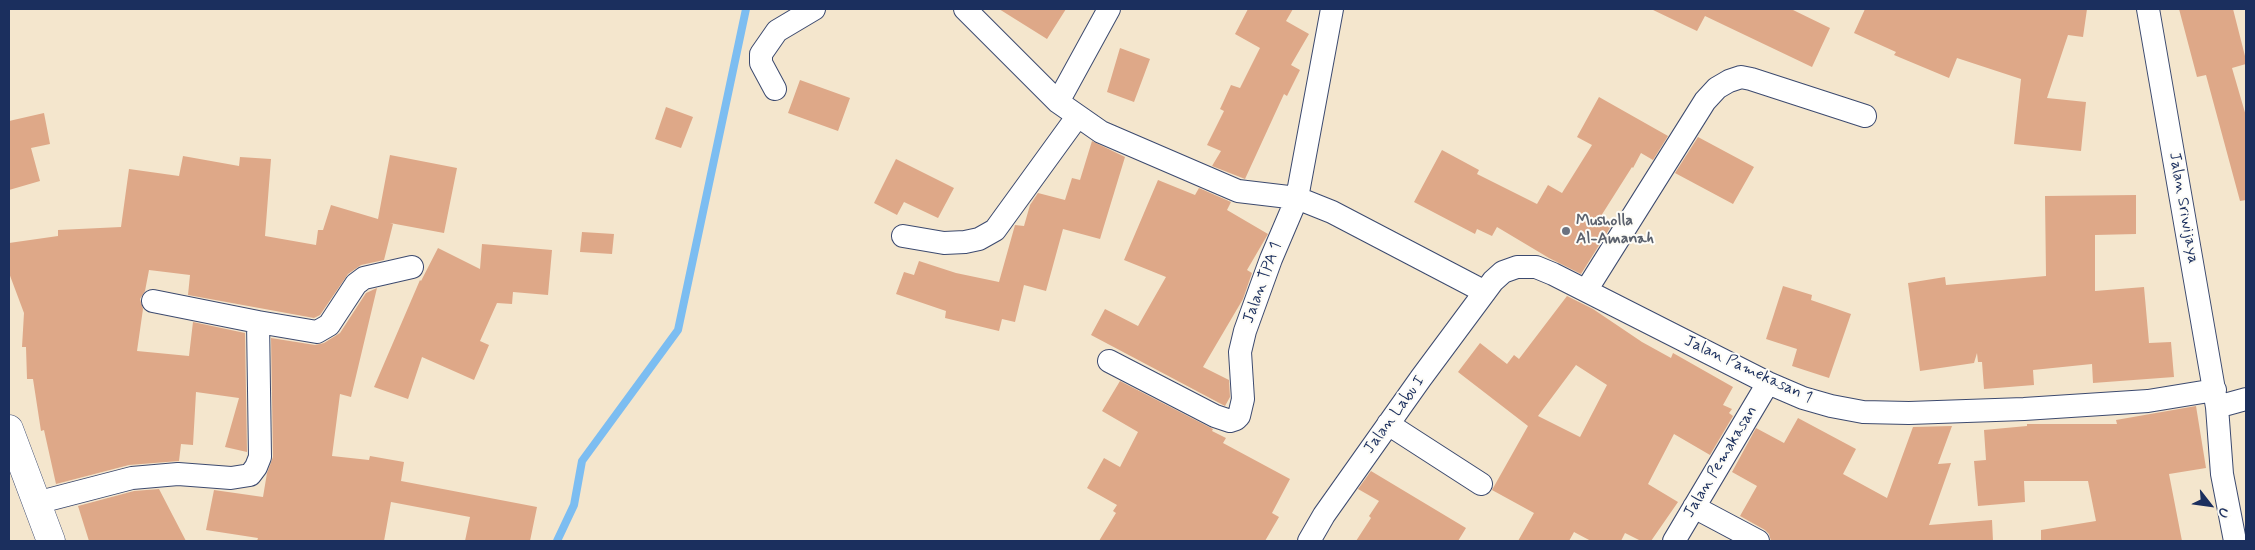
<!DOCTYPE html>
<html>
<head>
<meta charset="utf-8">
<style>
  body { margin:0 }
  #map { position:relative; width:2255px; height:550px; overflow:hidden; background:#f4e6cd; font-family:Mynerve,sans-serif }
  canvas { display:block }
  .frame { position:absolute; inset:0; border:10px solid #1b2f5e; pointer-events:none }
  .north { position:absolute; left:2185px; top:480px; width:50px; height:50px; -webkit-text-stroke:4px #fdfcf7; paint-order:stroke; rotate:120deg; font-size:14px; font-weight:700; line-height:20px; text-align:center; color:#1b2f5e }
  .north::after { content:''; display:block; margin:auto; width:18px; height:22px; background:#1b2f5e; clip-path:polygon(50% 0,100% 100%,50% 72%,0 100%) }
</style>
</head>
<body>
<div id="map">
<canvas width="2255" height="550"></canvas>
<div class="frame"></div>
<div class="north">U</div>
</div>
<script>
const c = document.querySelector('canvas').getContext('2d');
c.lineJoin = 'round';
function poly(rows) {
  const path = new Path2D();
  for (const r of rows) {
    path.moveTo(r[0], r[1]);
    for (let i = 2; i < r.length; i += 2) path.lineTo(r[i], r[i + 1]);
  }
  return path;
}
function stroke(path, color, width, dash) {
  c.strokeStyle = color;
  c.lineWidth = width;
  c.lineCap = dash ? 'butt' : 'round';
  c.setLineDash(dash || []);
  c.stroke(path);
}
function paint(path, color) {
  c.fillStyle = color;
  c.fill(path, 'evenodd');
}
function drawText(font, color, halo, rows, align = 'center') {
  c.font = font + ' Mynerve,sans-serif';
  c.lineWidth = 4;
  c.setLineDash([]);
  c.textBaseline = 'middle';
  c.strokeStyle = halo;
  c.fillStyle = color;
  for (const [text, x, y, turn = 0] of rows) {
    c.save();
    c.translate(x, y);
    c.rotate((+turn || 0) * Math.PI / 180);
    c.textAlign = isNaN(turn) ? turn : align;
    if (halo) c.strokeText(text, 0, 0);
    c.fillText(text, 0, 0);
    c.restore();
  }
}
const stream = poly([
  [557,541,574,505,582,461,678,330,746,9]
]);
const building = poly([
  [999,9,1066,9,1047,39],
  [1248,9,1293,9,1286,21,1309,34,1291,65,1300,70,1287,96,1284,94,1245,179,1212,166,1221,151,1207,145,1224,111,1220,109,1231,85,1240,88,1260,48,1235,34],
  [1651,9,1791,9,1830,28,1812,67,1705,16,1697,31],
  [1865,9,2087,9,2083,37,2068,35,2047,98,2086,102,2081,151,2014,144,2021,79,1957,58,1949,78,1894,55,1896,52,1854,33],
  [2179,9,2233,9,2246,60,2246,64,2232,68,2246,116,2246,200,2240,201,2206,75,2197,77],
  [1120,48,1150,59,1134,102,1107,92],
  [800,80,850,98,838,131,788,113],
  [1599,97,1668,136,1653,160,1641,153,1633,168,1632,167,1601,216,1613,223,1581,274,1549,258,1497,227,1492,236,1477,229,1475,234,1414,202,1442,150,1479,170,1477,174,1537,204,1548,185,1562,193,1592,145,1577,137],
  [666,107,693,117,681,148,655,139],
  [44,113,50,144,31,148,40,181,9,190,9,121],
  [1698,137,1754,167,1733,204,1675,173],
  [1092,141,1125,157,1100,239,1063,229,1046,291,1024,285,1015,322,1002,319,999,331,945,318,946,311,896,294,904,272,914,275,919,261,956,273,999,282,1015,225,1024,226,1030,205,1038,193,1065,200,1072,178,1080,180],
  [390,155,457,168,444,233,390,223,393,224,384,260,361,265,348,274,320,315,314,318,188,295,190,275,149,270,145,291,140,299,143,309,137,351,189,356,193,322,245,333,247,452,225,447,239,398,196,392,193,445,181,444,179,461,129,465,56,484,44,430,41,431,33,379,27,379,26,347,22,347,24,313,9,273,9,243,58,236,58,230,121,227,129,169,179,176,183,156,239,166,240,157,271,159,265,236,316,245,318,230,323,230,331,205,378,219],
  [896,159,954,188,938,218,904,202,897,215,874,203],
  [1158,180,1195,195,1199,188,1231,202,1227,210,1268,234,1247,270,1252,273,1243,299,1203,367,1229,380,1230,397,1225,406,1091,335,1105,309,1138,326,1166,277,1124,260],
  [2136,195,2136,234,2095,235,2095,291,2144,287,2149,343,2171,342,2174,377,2093,383,2092,364,2033,370,2034,385,1984,389,1982,362,1978,362,1977,353,1974,363,1920,371,1908,283,1945,277,1946,285,2046,276,2045,196],
  [582,232,614,234,612,254,580,252],
  [482,244,552,250,548,295,513,292,512,304,497,303,480,341,489,345,474,380,422,357,408,399,374,387,420,280,421,281,438,248,480,269],
  [1783,286,1812,295,1811,300,1851,314,1829,378,1792,366,1797,349,1766,339],
  [377,288,351,397,340,394,332,456,369,460,370,456,404,462,401,481,537,507,530,541,465,541,470,517,391,502,384,541,257,541,258,538,206,530,214,490,263,497,267,473,273,457,271,338,315,345,324,343,340,333,366,293],
  [1567,296,1593,309,1642,342,1671,358,1673,353,1733,387,1723,405,1732,409,1729,413,1733,416,1710,455,1674,434,1648,484,1678,502,1651,541,1641,541,1625,533,1621,541,1591,541,1574,532,1569,541,1518,541,1534,513,1492,490,1528,426,1458,372,1480,343,1507,364,1514,355,1519,359],
  [1576,365,1607,385,1580,437,1538,416],
  [1120,381,1213,429,1212,431,1226,438,1223,443,1290,479,1272,513,1279,517,1265,541,1099,541,1116,513,1113,511,1117,505,1087,488,1104,458,1120,467,1138,432,1102,411],
  [2196,406,2206,468,2169,474,2182,541,2041,541,2041,530,2096,521,2088,481,2024,481,2025,502,1978,506,1974,461,1986,460,1984,430,2027,426,2027,424,2117,424,2116,420],
  [1798,418,1856,449,1843,474,1887,498,1913,427,1952,426,1938,464,1951,463,1929,525,1992,520,1993,541,1771,541,1769,534,1765,530,1740,516,1757,486,1732,472,1756,428,1784,443],
  [1371,471,1466,528,1458,541,1356,541,1371,518,1369,516,1379,501,1358,489],
  [159,489,186,541,89,541,78,506,134,491]
]);
const street = poly([
  [965,9,1058,102,1101,132,1238,191,1297,198,1332,212,1485,292],
  [2148,9,2217,407],
  [775,89,761,63,761,54,777,31,814,9],
  [1058,102,1109,9],
  [903,236,944,243,965,242,979,239,995,230,1077,117],
  [1587,289,1705,101,1717,88,1729,81,1741,77,1751,79,1865,116],
  [153,301,258,322],
  [1109,361,1215,416,1230,421,1236,419,1239,416,1243,399,1240,352,1245,331,1271,259,1297,198,1332,9],
  [1388,424,1481,484],
  [36,503,132,478,178,474,231,478,250,475,256,467,260,457,258,322,317,332,329,325,356,284,364,278,412,267],
  [1694,507,1758,541],
  [1309,541,1324,515,1421,378,1493,281,1503,272,1517,267,1536,267,1553,274,1768,383,1803,398,1831,406,1863,412,1909,413,2024,409,2148,401,2215,390],
  [1674,541,1768,383],
  [2235,541,2222,474,2217,407,2246,399]
]);
const secondary = poly([
  [9,429,51,541]
]);
const markers = [
  [1566,231,5,"#6b7280"]
];
const streetNames = [
  ["Jalan Sriwijaya",2183,208,80],
  ["Jalan TPA 1",1263,283,-70],
  ["Jalan Pamekasan 1",1748,370,25],
  ["Jalan Labu I",1395,415,-54],
  ["Jalan Pemakasan",1721,462,-59]
];
const worshipNames = [
  ["Musholla",1576,222],
  ["Al-Amanah",1576,240]
];
stroke(stream, '#7cbdf1', 8);
paint(building, '#dea888');
stroke(street, '#3c4a6f', 24);
stroke(secondary, '#3c4a6f', 29);
stroke(street, '#fff', 22);
stroke(secondary, '#fff', 28);
for (const [x, y, r, color] of markers) {
  const dot = new Path2D();
  dot.arc(x, y, r, 0, 2 * Math.PI);
  c.fillStyle = color;
  c.fill(dot);
  stroke(dot, '#fdfcf7', 2);
}
drawText('16px', '#1b2f5e', '#fdfcf7', streetNames);
drawText('bold 16px', '#5b616d', '#fdfcf7', worshipNames, 'left');
</script>
</body>
</html>
